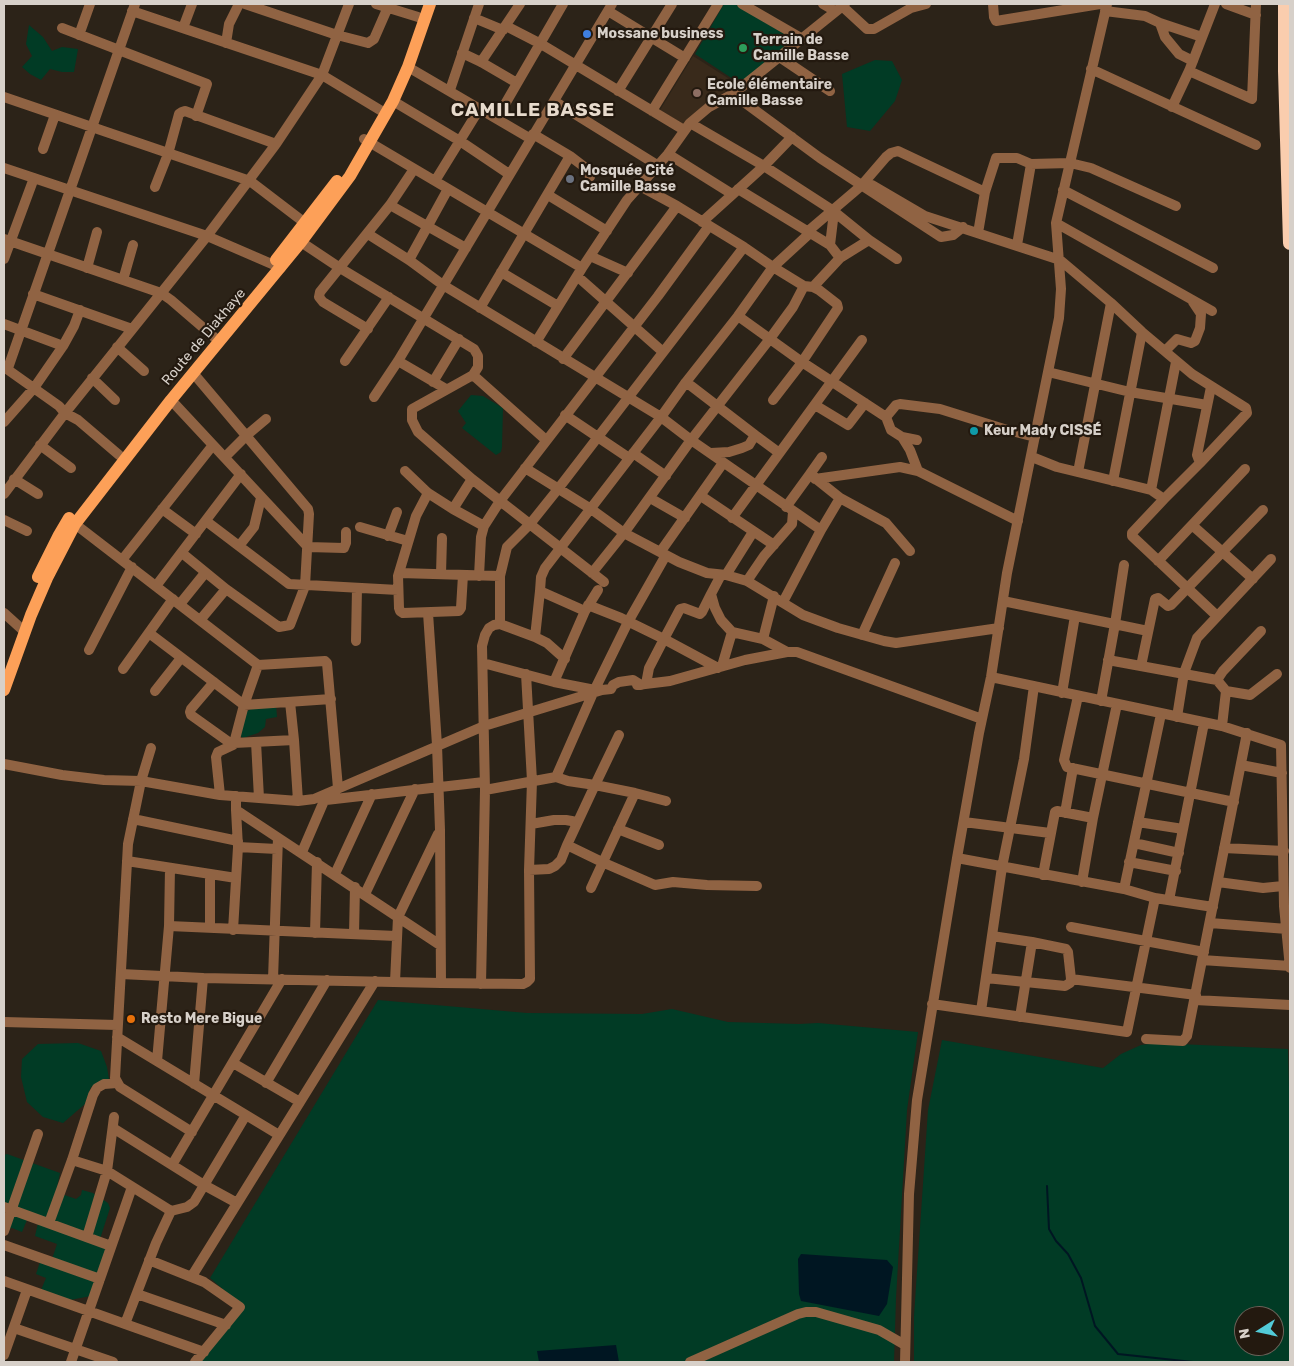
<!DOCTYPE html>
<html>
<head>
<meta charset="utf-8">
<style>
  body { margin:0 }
  #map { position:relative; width:1294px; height:1366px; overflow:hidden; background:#2c2318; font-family:Rubik,sans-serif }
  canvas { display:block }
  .frame { position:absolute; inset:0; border:5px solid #d7d0c9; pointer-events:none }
  .north { position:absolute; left:1234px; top:1306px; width:50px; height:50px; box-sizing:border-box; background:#23190f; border:1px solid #6b6259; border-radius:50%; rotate:260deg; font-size:14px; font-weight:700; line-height:20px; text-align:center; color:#d7d0c9 }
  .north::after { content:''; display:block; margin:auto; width:18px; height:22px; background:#52cbd8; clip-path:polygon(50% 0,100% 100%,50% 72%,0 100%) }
</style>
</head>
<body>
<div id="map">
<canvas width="1294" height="1366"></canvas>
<div class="frame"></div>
<div class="north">N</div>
</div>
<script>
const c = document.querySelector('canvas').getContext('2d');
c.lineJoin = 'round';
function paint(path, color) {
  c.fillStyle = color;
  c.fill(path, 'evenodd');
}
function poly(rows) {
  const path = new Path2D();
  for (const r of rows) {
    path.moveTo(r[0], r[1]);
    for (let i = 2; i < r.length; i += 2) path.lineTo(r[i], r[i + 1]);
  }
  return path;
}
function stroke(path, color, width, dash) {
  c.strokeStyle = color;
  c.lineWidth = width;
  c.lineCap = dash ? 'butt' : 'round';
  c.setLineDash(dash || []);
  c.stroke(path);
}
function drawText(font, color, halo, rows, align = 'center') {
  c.font = font + ' Rubik,sans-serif';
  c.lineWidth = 4.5;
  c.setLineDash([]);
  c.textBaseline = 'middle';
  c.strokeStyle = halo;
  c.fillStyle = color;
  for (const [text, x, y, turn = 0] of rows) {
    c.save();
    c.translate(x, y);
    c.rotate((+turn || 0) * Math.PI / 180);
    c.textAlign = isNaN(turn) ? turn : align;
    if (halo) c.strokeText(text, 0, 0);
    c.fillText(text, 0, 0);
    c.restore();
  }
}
const built = poly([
  [693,56,739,85,708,101,684,125,660,110]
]);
const green = poly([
  [724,4,735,4,796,41,739,83,695,54],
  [29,25,43,37,52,51,62,47,78,49,74,72,62,72,50,69,41,80,30,74,22,67,32,56,26,44],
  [875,60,892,61,902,80,895,101,870,131,847,127,842,74],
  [471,395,483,396,503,408,502,447,501,452,496,455,462,428,466,423,458,411],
  [276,705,277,717,266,719,265,727,258,733,243,738,235,732,241,712,248,711,254,706],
  [378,1000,527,1013,642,1014,672,1009,728,1022,799,1024,818,1023,918,1032,907,1110,896,1298,894,1362,197,1362,242,1306,210,1278],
  [942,1040,1103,1068,1121,1054,1141,1045,1157,1043,1288,1049,1290,1124,1290,1362,914,1362,914,1316,928,1110],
  [1244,1316,1274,1316,1274,1346,1244,1346],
  [78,1043,101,1051,107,1067,109,1079,91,1087,85,1104,63,1123,43,1117,27,1102,21,1077,22,1059,38,1044],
  [7,1154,60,1173,56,1192,76,1199,81,1195,82,1190,93,1193,108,1203,110,1208,100,1239,108,1247,91,1296,70,1300,41,1290,46,1278,36,1274,42,1256,52,1259,57,1244,35,1236,38,1223,27,1220,22,1232,12,1228,4,1230,4,1155]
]);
const water = poly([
  [801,1254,887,1260,893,1267,887,1304,879,1316,801,1301,799,1294,798,1259],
  [616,1345,619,1362,539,1362,537,1351]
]);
const stream = poly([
  [1047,1186,1049,1229,1056,1241,1068,1254,1081,1278,1095,1326,1118,1354,1193,1362]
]);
const minor = poly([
  [245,4,337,35,368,43,374,39,388,7],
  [376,4,418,17],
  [742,4,801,38],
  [823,4,835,11],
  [993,4,994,17,996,21,1100,4],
  [1226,4,1256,15],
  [842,6,867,29,874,29,911,8,926,4],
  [132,11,322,75,380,110],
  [608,11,685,58],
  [1105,11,1145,16,1160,23,1165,37,1179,54,1193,61],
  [474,18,503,30],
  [1160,23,1202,37],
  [506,26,541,44,684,130],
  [62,28,207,84,196,116],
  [183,28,192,4],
  [79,35,90,4],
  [226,43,229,24,239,4],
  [462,53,481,62,517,83],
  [778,56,830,91],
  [481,62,520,4],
  [408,67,531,139],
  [1091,69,1256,145],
  [1189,71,1252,99,1256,4],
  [450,90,479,4],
  [618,91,672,4],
  [733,94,820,158,941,237,953,235,963,227],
  [4,97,250,181,305,223],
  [393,101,460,141,509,174],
  [554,101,657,165],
  [1172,107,1189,71,1215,4],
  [652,111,718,4],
  [497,118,563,4],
  [690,123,764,166,832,210,869,240,897,259],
  [533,134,570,156,587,169,590,177],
  [364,139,582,268],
  [43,149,55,115],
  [668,154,732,194],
  [4,168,207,236,281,268],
  [435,181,480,108],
  [640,186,677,206,744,247,773,267,804,286,813,287,819,290,837,304,838,308,800,365,773,400],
  [155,187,168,154,179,114,182,112,185,111,276,144],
  [864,187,872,185,925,216,1060,260,1111,303,1142,332,1192,374,1246,408,1247,413,1200,463],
  [738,189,830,245,840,258],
  [1063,190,1213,268],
  [548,195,607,231],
  [390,205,466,248],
  [702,222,764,166,792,137],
  [1056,223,1212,311],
  [807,232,861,186,886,157,891,153,898,151,985,192],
  [978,233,985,192,996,158,1017,158,1031,164,1070,163,1091,168,1176,206],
  [368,234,409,260,443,285,661,417,691,440,821,530],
  [4,239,161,293,171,300,214,337],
  [301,242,340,268,474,349,478,356,478,367,473,375,412,409,412,420,418,432,472,479,453,509],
  [830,245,834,212],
  [1017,245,1031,164],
  [590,256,628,273],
  [4,259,34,178],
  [409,260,448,189],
  [87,268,97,232],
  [501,272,558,306],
  [577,276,663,352],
  [123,280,133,245],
  [813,287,840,258,869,240],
  [33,294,132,329],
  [480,308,570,156],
  [738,316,802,362,886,417,891,430,902,437,917,440],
  [4,324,63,346],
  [368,329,323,302,319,297,320,292,390,205,414,169],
  [536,342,582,268,627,200,668,154,690,123,709,107,733,94,845,4],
  [117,347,144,371],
  [1165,351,1177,339,1191,343,1195,341,1200,328,1201,314,1193,302],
  [563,359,677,206],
  [345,361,389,297],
  [398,361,446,389],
  [4,367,59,406,65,413,78,420,119,455],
  [8,368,135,4],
  [1048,372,1130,392,1207,405],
  [473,375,546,440],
  [92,378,115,400],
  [433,382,459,339],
  [686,382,755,435],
  [1211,387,1197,455,1200,463,1164,499,1132,533,1132,536,1217,616],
  [374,397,398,361,612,4],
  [171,400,308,547,344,548,346,543,346,532],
  [815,405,848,425,865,403],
  [565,415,629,458],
  [886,417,896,405,900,404,940,409,1004,429,1035,437],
  [4,422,34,388,63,346,74,326,80,310],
  [902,437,910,450,918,471],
  [40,445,71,468],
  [633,453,666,476],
  [711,453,729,452,742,448,749,445,755,435,778,452],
  [225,457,247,435,266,419],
  [1032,457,1057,467,1151,490,1164,499],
  [525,468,591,509,624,533,679,562,707,573,726,575,747,581,803,615,838,628,884,641,896,643,999,628],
  [405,471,428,493,453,509,484,526],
  [1078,472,1111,303],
  [810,474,822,457],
  [14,479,38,494],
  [472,479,604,582],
  [815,479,900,467,918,471,1018,521],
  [1113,481,1142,332],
  [1151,490,1176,362],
  [428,493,416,516,398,576,399,608,400,611,403,613,459,611,461,608,463,575],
  [4,494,65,413,207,236,276,144,322,75,349,4],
  [701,496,774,545],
  [650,498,685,518],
  [786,507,810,474,840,498,886,523,910,551],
  [162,509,196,534],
  [732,518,862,340],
  [4,520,27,531],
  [206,521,289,584,398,590],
  [75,524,258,665,325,661,327,663,338,788],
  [1192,525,1253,579],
  [360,527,408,541],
  [388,536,397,512],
  [239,546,254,527,261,498],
  [661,551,723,463],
  [182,553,226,589,279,627,290,625,305,586,309,514,308,509,194,374],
  [122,560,213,445],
  [1158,561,1245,469],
  [400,573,500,576],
  [592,573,624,533,691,440,769,340,793,307,804,286],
  [441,574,442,538],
  [726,575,753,532],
  [479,576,481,537,484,526,500,501,658,296,709,226],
  [747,581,764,556,792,524,793,512],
  [156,586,241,474],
  [540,591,541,577,545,568,661,417,686,382,738,316,773,267,810,233],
  [711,594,721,575],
  [1003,601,1148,631],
  [783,602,821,530,840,498],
  [180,604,205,573],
  [588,605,621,618,664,639,649,668,646,684],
  [4,613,25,632],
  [428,613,437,745,440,830,441,983],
  [201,619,226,589],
  [500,624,500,576,507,547,530,524,558,489,744,247],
  [149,633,244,705,331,699],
  [862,635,895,563],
  [535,637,540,591,585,611],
  [763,639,774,596],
  [356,641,357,588],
  [89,650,132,567],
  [1108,660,1217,680,1226,691,1222,726],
  [483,663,554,682,595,690],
  [722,666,732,632],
  [1141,666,1155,599,1158,598,1168,606,1171,605,1263,510],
  [718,668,664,639,680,609,684,608,700,614,702,612,711,594,715,608,721,620,732,632,763,639,787,652],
  [123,669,173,599],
  [991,677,1222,726,1281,745,1284,906,1290,968],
  [1217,680,1223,671,1261,631],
  [214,682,191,709,190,712,191,715,233,745],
  [554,682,585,611,598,590],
  [637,685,670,681,745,660,787,652,797,652,982,719],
  [155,691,181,658],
  [1226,691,1250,695,1277,674],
  [1062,693,1075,616],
  [1078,696,1064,760,1067,767,1234,802],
  [1101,701,1115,624,1124,565],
  [290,702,294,740,298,801],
  [1177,717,1184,673,1197,638,1271,559],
  [619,735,595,785,635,793,666,801],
  [256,742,259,798],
  [234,743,294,740],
  [151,748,141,781,128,844,115,1078,120,1087,192,1132],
  [4,764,62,775,104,780,141,781,220,795,298,801,314,799,484,726,602,690,611,689,613,685,619,682,633,680,641,685],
  [1241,765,1282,773],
  [556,777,593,693,628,622,666,555],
  [485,790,556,777,568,781,595,785,567,845,602,862,655,885,673,882,707,885,757,886],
  [220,795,216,757,218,752,233,745,234,743,244,705,258,665],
  [236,796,236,810,440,945],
  [326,800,484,782],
  [1065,813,1073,768],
  [133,819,238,841],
  [964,822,1050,833],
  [1138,822,1183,829],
  [531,824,554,820,566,820,577,822],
  [618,829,659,845],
  [1134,843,1179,853],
  [238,847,277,849],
  [1224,848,1284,851],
  [302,852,327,794],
  [957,858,1124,889,1155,898,1213,907],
  [127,861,236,878],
  [1129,862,1176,871],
  [529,870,549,869,555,866,561,860,567,845],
  [335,874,372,794],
  [210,875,210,928],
  [1043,875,1055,812,1057,811,1093,818],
  [1082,882,1093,818,1117,704],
  [1218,882,1263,888,1283,886],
  [591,888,635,793],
  [1124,889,1161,714],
  [365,894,415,789],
  [1169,900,1204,723],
  [1210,923,1287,929],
  [169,926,396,936],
  [1071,927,1204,952],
  [233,930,238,847,236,810],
  [315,933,317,862],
  [354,934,355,887],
  [992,936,1032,942],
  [1202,960,1290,966],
  [121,974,203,978,441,983,523,984,527,982,530,979,529,870,532,781,526,674],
  [986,978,1065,986,1070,983,1071,979,1196,995],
  [273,979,278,838],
  [395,982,398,917,438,834],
  [481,984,485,790,482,646,485,635,489,628,494,625,500,624,535,637,547,643,565,659],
  [1195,1000,1290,1005],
  [932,1004,1127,1032,1155,898],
  [981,1011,1002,867,1024,759,1034,686],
  [1020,1017,1032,942,1066,949,1068,952,1071,979],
  [4,1022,117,1025],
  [117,1037,279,1135],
  [1146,1039,1183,1041,1187,1036,1247,733],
  [157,1061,169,926,170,868],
  [233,1063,300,1102],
  [266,1083,327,980],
  [194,1084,203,978],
  [113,1128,204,1185,237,1203],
  [72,1160,107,1171,171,1211,156,1243,125,1324],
  [172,1165,282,979],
  [4,1207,111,1246],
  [171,1211,187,1207,194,1202,246,1115],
  [49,1223,72,1160,93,1095,97,1088,104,1084,117,1083],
  [4,1231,38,1134],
  [87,1237,107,1171,114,1117],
  [4,1245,100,1279],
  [149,1260,204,1282,240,1307,195,1362],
  [192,1276,375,981],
  [4,1281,204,1352],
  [137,1294,226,1325],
  [14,1328,113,1362],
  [4,1355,27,1290],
  [71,1362,132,1187],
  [690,1362,798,1314,806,1312,816,1312,879,1330,905,1345],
  [905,1362,909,1194,917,1100,957,858,979,733,991,677,1007,573,1059,318,1061,289,1056,223,1107,4]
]);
const major = poly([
  [276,260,337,181],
  [38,577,59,535,69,518],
  [4,690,31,615,47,578,75,524,171,400,301,242,350,176,393,101,408,67,430,4]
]);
const highway = poly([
  [1285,4,1285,71,1290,243]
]);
const markers = [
  [587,34,5,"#3f7fe0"],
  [743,48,5,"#2e9e5b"],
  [697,93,5,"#8d6e63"],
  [570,179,5,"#6b7280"],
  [974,431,5,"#0f9aa8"],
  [131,1019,5,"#e8710a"]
];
const poiNames = [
  ["Mossane business",597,34],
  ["Terrain de",753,40],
  ["Camille Basse",753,56],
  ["Ecole élémentaire",707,85],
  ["Camille Basse",707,101],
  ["Mosquée Cité",580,171],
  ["Camille Basse",580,187],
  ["Keur Mady CISSÉ",984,431],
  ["Resto Mere Bigue",141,1019]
];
const streetNames = [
  ["Route de Diakhaye",204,337,-50]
];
const districtNames = [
  ["CAMILLE BASSE",533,111]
];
paint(built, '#392a1b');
paint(green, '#013b25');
paint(water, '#001622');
stroke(stream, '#001622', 2);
stroke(minor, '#906343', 10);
stroke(major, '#fda058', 12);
stroke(highway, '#facdae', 14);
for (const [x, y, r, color] of markers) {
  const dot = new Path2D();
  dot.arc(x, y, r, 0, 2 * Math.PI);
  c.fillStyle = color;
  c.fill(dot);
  stroke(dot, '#23190f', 2);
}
drawText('bold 14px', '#d7d0c9', '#23190f', poiNames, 'left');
drawText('14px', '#d7d0c9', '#23190f', streetNames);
c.letterSpacing = '1px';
drawText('bold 19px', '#e7dacc', '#23190f', districtNames);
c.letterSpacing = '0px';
</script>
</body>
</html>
